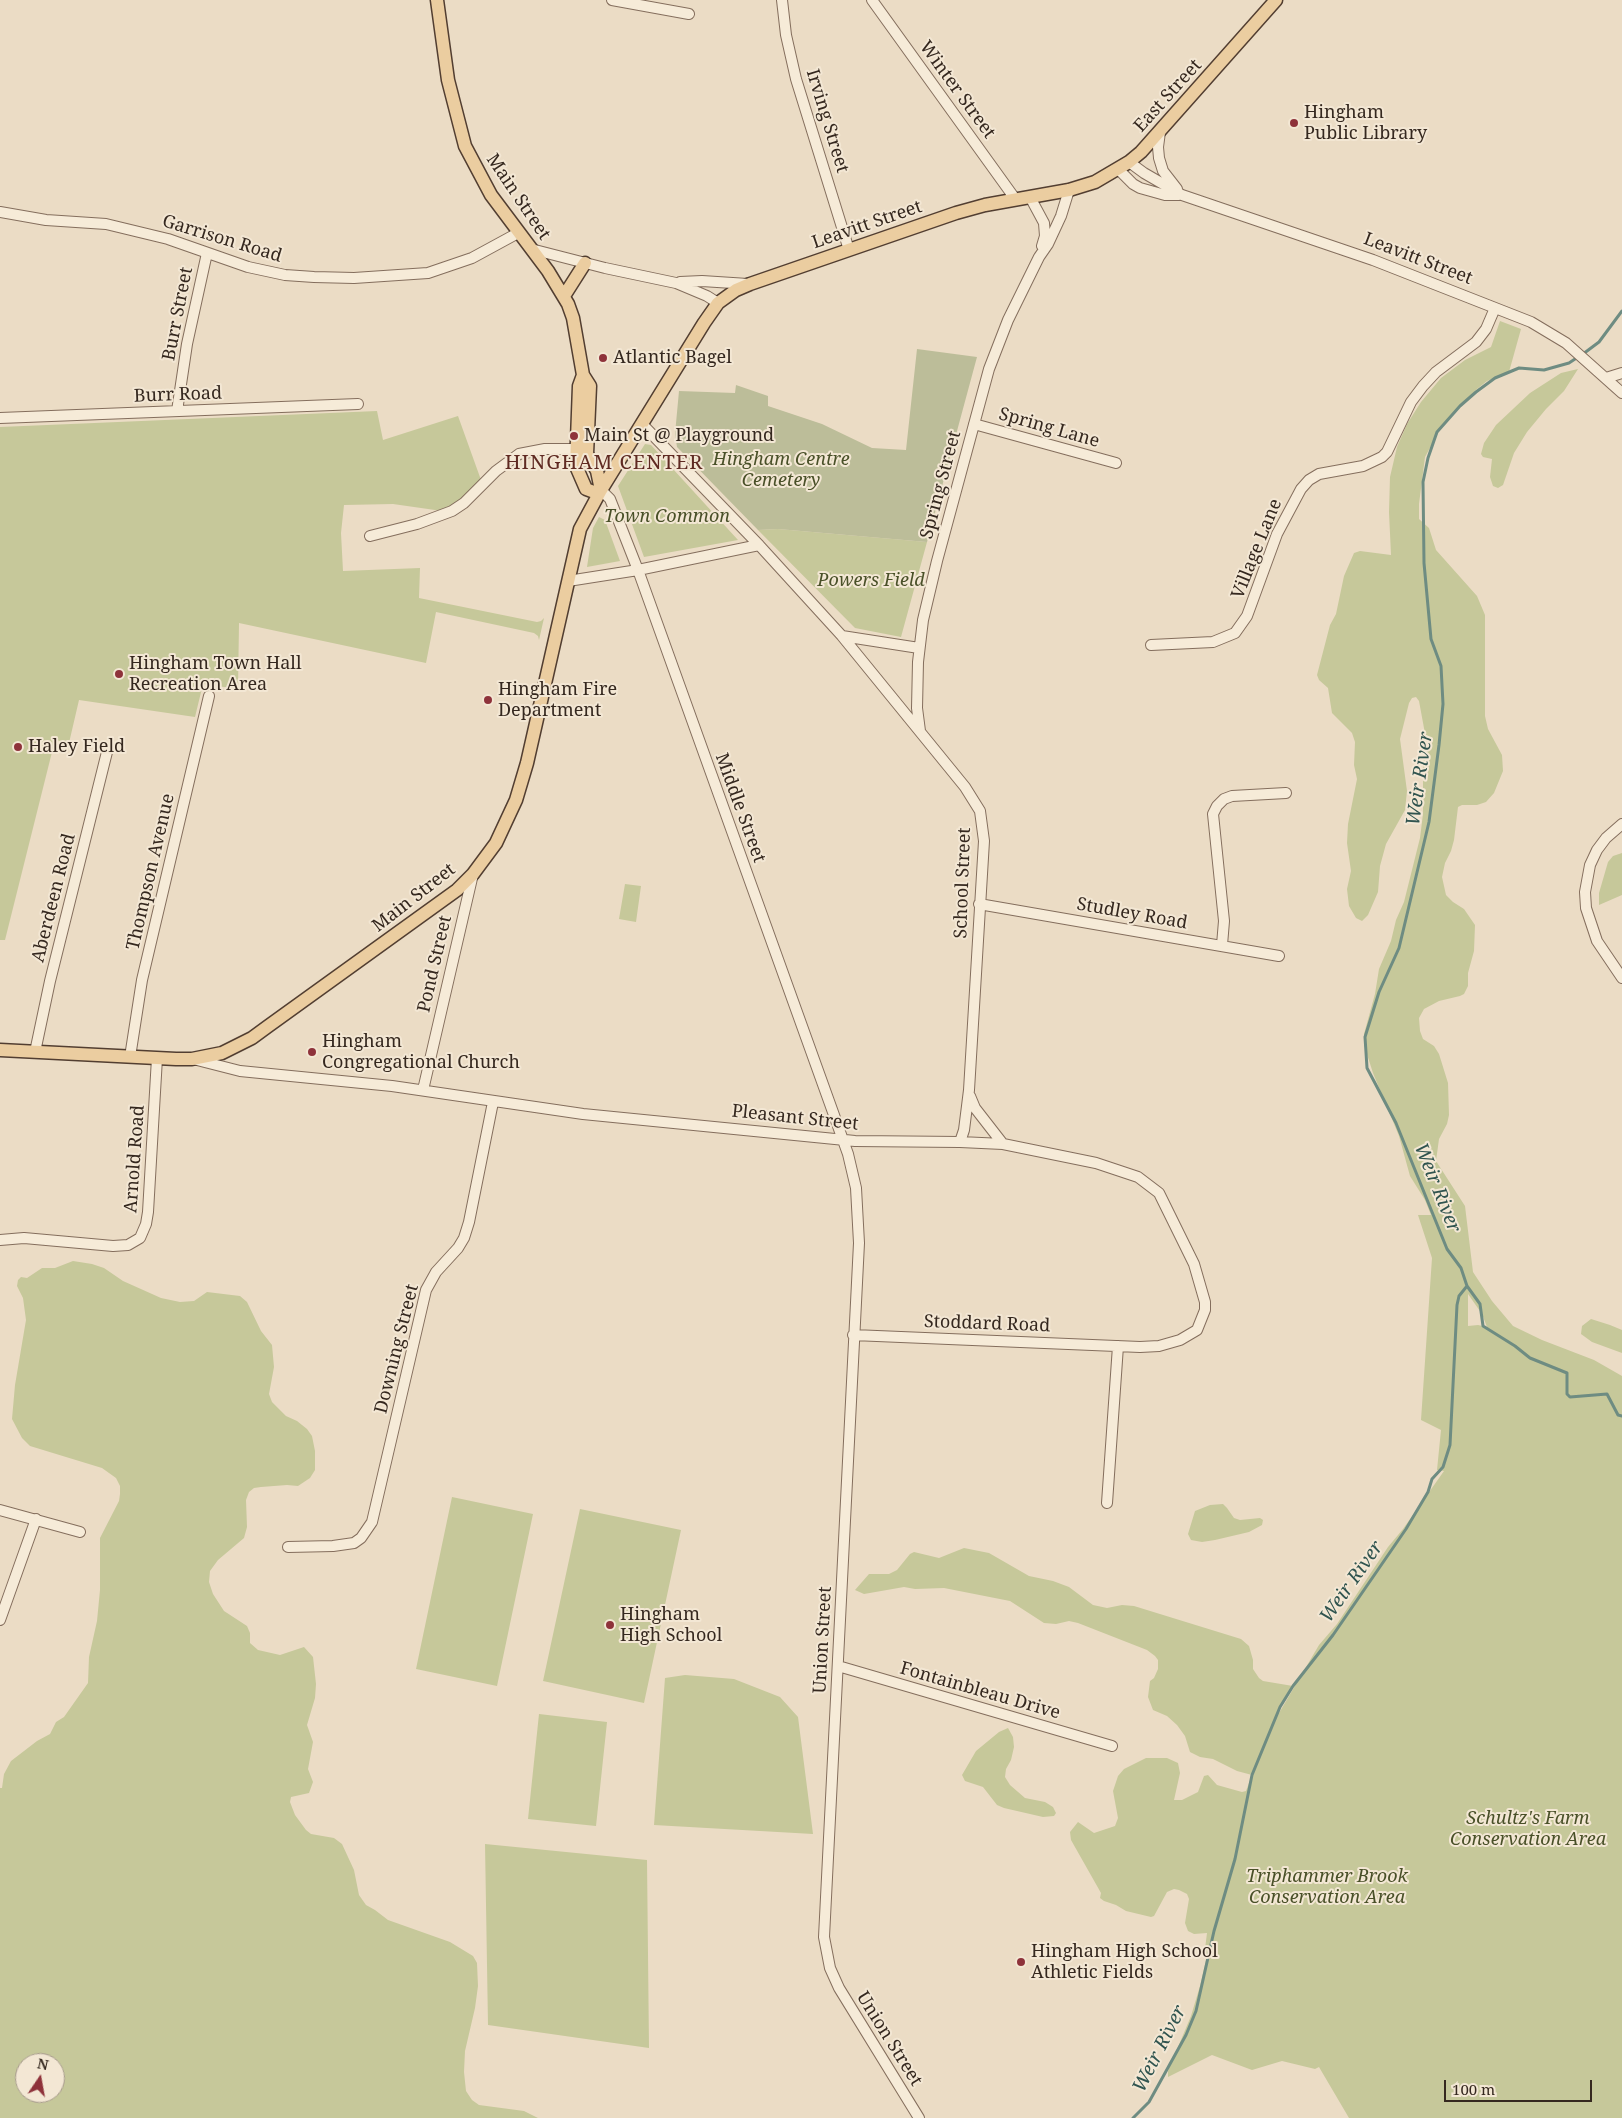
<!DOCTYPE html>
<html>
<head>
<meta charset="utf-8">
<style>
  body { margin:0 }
  #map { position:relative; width:1622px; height:2118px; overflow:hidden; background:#ebdcc5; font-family:"Noto Serif",serif }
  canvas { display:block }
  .north { position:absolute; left:15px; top:2053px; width:50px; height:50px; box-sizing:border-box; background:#f3e7d4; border:1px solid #a79b8c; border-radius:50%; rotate:12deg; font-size:14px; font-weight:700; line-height:20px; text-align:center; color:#35281f }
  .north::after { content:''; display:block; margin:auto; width:18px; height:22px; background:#8e323a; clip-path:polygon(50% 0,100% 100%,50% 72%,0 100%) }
  .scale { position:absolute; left:1444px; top:2080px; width:148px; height:22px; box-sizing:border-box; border:2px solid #35281f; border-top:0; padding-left:6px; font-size:15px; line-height:18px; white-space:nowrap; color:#35281f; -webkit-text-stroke:4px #f3e7d4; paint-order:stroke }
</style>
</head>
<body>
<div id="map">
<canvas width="1622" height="2118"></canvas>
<div class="north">N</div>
<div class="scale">100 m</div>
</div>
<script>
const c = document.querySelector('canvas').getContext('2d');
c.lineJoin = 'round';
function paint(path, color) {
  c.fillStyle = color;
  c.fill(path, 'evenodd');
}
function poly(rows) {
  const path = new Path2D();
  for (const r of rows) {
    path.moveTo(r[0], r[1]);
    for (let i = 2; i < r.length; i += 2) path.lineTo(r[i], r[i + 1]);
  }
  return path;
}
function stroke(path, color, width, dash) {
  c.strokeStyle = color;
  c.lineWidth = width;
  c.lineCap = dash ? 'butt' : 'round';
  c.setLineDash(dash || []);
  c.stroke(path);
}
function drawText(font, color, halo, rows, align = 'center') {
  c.font = font + ' "Noto Serif",serif';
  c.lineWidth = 4;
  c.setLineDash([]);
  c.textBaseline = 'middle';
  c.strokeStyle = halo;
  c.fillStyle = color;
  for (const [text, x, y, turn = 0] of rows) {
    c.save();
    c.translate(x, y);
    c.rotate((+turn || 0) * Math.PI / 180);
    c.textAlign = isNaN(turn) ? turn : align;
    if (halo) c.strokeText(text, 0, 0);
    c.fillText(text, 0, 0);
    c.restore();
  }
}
const green = poly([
  [1500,321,1521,329,1509,372,1487,381,1477,389,1443,424,1425,457,1419,504,1419,519,1429,528,1436,550,1477,596,1485,615,1485,716,1488,729,1502,755,1503,771,1494,793,1486,802,1477,805,1462,805,1458,807,1454,840,1451,851,1445,863,1442,877,1446,895,1453,902,1464,909,1475,925,1474,951,1468,973,1468,986,1464,994,1460,996,1439,1001,1424,1009,1419,1018,1420,1031,1423,1039,1434,1046,1439,1054,1448,1083,1449,1115,1447,1124,1439,1139,1436,1161,1465,1206,1473,1272,1492,1301,1513,1326,1542,1340,1594,1360,1622,1376,1622,2118,1349,2118,1319,2067,1315,2069,1282,2061,1252,2070,1212,2055,1168,2077,1168,2071,1191,2016,1200,1986,1206,1960,1205,1949,1207,1933,1194,1934,1188,1931,1185,1923,1189,1899,1187,1894,1179,1890,1174,1889,1167,1892,1154,1916,1151,1917,1126,1911,1116,1905,1104,1901,1100,1898,1101,1893,1071,1840,1070,1832,1078,1822,1094,1833,1115,1826,1118,1818,1113,1791,1118,1776,1124,1769,1146,1758,1167,1758,1178,1763,1180,1773,1174,1800,1182,1800,1198,1792,1204,1776,1208,1775,1217,1785,1242,1792,1246,1791,1252,1775,1237,1771,1213,1759,1200,1757,1190,1752,1185,1736,1177,1725,1167,1716,1153,1710,1148,1697,1150,1681,1154,1678,1158,1669,1158,1660,1155,1656,1147,1650,1078,1623,1069,1621,1056,1624,1044,1623,1010,1601,944,1588,915,1589,904,1587,864,1594,855,1590,869,1574,889,1574,897,1570,910,1554,914,1552,939,1558,964,1548,989,1553,1029,1576,1053,1581,1069,1587,1093,1605,1107,1608,1122,1605,1134,1606,1241,1639,1249,1646,1253,1660,1253,1669,1259,1678,1263,1681,1293,1686,1280,1707,1279,1713,1319,1645,1337,1624,1388,1547,1403,1529,1444,1471,1437,1470,1441,1430,1421,1420,1432,1258,1418,1215,1431,1215,1425,1200,1410,1176,1399,1136,1373,1073,1364,1045,1364,1034,1375,994,1379,969,1391,941,1396,920,1404,902,1420,838,1423,814,1423,767,1426,739,1419,701,1416,697,1412,698,1409,703,1400,739,1407,791,1405,810,1386,844,1380,866,1378,892,1368,915,1362,921,1356,918,1349,906,1347,889,1351,871,1347,843,1348,824,1357,779,1354,765,1355,742,1352,733,1332,713,1328,688,1319,680,1317,675,1330,625,1336,614,1344,576,1354,553,1360,551,1391,555,1389,512,1390,477,1397,447,1407,424,1421,402,1441,378,1465,360,1491,347],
  [1468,1294,1482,1314,1487,1327,1478,1325,1468,1326],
  [1578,369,1564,391,1546,409,1527,432,1514,453,1503,485,1498,488,1493,486,1490,477,1492,459,1483,457,1481,454,1484,443,1496,425,1530,393,1561,373],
  [377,411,383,440,458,416,481,480,461,499,442,511,393,504,344,505,341,533,343,571,420,568,419,598,537,622,541,621,544,618,539,640,538,636,534,633,436,612,426,663,239,623,238,689,203,684,195,717,79,700,69,743,55,740,5,940,0,940,0,427],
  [645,444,651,445,738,540,644,557,618,486],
  [599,517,605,520,620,561,587,567,593,528],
  [778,529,927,542,901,637,855,628,758,530],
  [1622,853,1622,895,1599,905,1599,893,1608,862,1613,856],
  [625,884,641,886,636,922,619,919],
  [73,1261,92,1264,104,1268,123,1281,161,1298,180,1302,194,1301,207,1292,240,1296,247,1302,261,1331,272,1345,274,1367,269,1394,272,1402,286,1416,297,1421,307,1429,312,1436,315,1451,315,1470,310,1478,298,1486,287,1485,261,1487,254,1488,249,1492,246,1500,247,1527,244,1538,218,1560,210,1571,209,1582,213,1594,224,1611,247,1626,250,1633,250,1643,258,1650,280,1655,304,1647,313,1657,316,1684,315,1698,307,1725,313,1742,308,1769,313,1782,309,1793,291,1797,290,1802,295,1815,306,1830,311,1834,334,1838,342,1844,354,1870,359,1895,366,1905,375,1910,388,1920,450,1942,473,1956,477,1963,478,1986,475,2008,465,2051,464,2072,466,2091,472,2100,479,2105,524,2111,538,2118,0,2118,0,1788,2,1788,4,1774,11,1761,37,1741,50,1734,56,1722,64,1717,88,1683,89,1657,97,1621,100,1590,100,1538,119,1501,120,1494,120,1486,116,1478,102,1468,30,1446,22,1438,12,1419,15,1385,26,1320,23,1298,17,1286,18,1280,21,1277,27,1278,42,1268,55,1268],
  [25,2063,55,2063,55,2093,25,2093],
  [1591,1319,1610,1325,1622,1330,1622,1353,1592,1342,1581,1334,1582,1326],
  [452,1497,533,1514,497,1686,416,1669],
  [1223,1504,1227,1508,1234,1518,1240,1520,1260,1518,1263,1520,1262,1525,1249,1532,1215,1540,1202,1542,1191,1540,1188,1534,1195,1511,1210,1505],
  [580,1509,681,1530,644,1703,543,1681],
  [685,1675,734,1679,780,1697,798,1717,813,1834,654,1825,665,1678],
  [539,1714,607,1722,596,1826,528,1819],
  [1008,1728,1013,1737,1014,1747,1011,1760,1006,1769,1005,1777,1010,1785,1025,1798,1045,1802,1053,1807,1056,1813,1054,1816,1043,1817,1004,1808,997,1805,983,1787,965,1781,962,1775,976,1751,999,1732],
  [485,1844,647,1860,649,2048,488,2025]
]);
const cemetery = poly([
  [917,349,977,357,927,542,778,529,758,530,677,447,675,434,679,391,735,393,736,385,768,396,768,406,822,424,872,448,906,450]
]);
const stream = poly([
  [1583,354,1599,342,1622,311],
  [1467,1286,1480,1304,1483,1326,1515,1346,1530,1358,1567,1373,1567,1394,1570,1397,1607,1394,1618,1415,1622,1416],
  [1133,2118,1149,2102,1186,2035,1196,2011,1214,1931,1235,1859,1252,1775,1280,1707,1293,1686,1333,1635,1406,1529,1428,1492,1432,1479,1443,1467,1450,1445,1457,1305,1459,1296,1467,1286,1461,1268,1447,1249,1396,1123,1367,1068,1365,1037,1379,992,1399,948,1429,822,1439,745,1443,704,1441,666,1431,639,1424,563,1423,482,1428,458,1437,432,1460,406,1476,392,1495,378,1519,368,1544,370,1569,363,1578,357]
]);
const minor = poly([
  [612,0,689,14],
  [782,0,786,35,796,79,849,250],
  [872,0,1016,200],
  [1160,132,1158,147,1159,158,1163,171,1177,189],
  [1129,162,1144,173,1182,195,1373,260,1531,322,1566,343,1622,393],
  [1118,169,1133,184,1140,188,1165,195,1179,195],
  [1030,197,1044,223,1045,236,1042,246],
  [0,212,46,220,106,224,168,239,248,267,285,275,314,277,354,278,428,273,472,258,518,233],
  [531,249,605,268,676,283,707,296,718,303],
  [680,282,702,281,748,284],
  [1606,378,1622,373],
  [177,411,187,344,207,253],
  [0,418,358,404],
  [642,424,759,545,842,636,965,787,980,811,984,841,969,1090,964,1130,960,1142],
  [974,424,1116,463],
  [601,490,610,499,638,570,848,1154,856,1188,859,1243,824,1937,830,1968,839,1988,919,2118],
  [370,536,417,524,452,511,464,503,496,471,519,454,545,449,583,449],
  [568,581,638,570,759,545],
  [842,636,919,648],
  [1151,645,1213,642,1235,633,1247,616,1277,534,1301,489,1309,480,1319,474,1363,466,1382,457,1387,452,1411,402,1423,386,1436,372,1476,342,1486,329,1495,308],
  [920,731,917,708,918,662,923,620,937,561,989,369,1008,320,1039,257,1048,244,1061,216,1069,190],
  [1622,824,1606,838,1597,850,1590,865,1585,892,1586,908,1597,941,1622,978],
  [979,904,1279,956],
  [1222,945,1224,921,1213,814,1217,806,1224,799,1232,796,1286,793],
  [35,1052,50,981,107,752],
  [130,1057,142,980,209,696],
  [193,1059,240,1071,392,1086,583,1114,855,1141,960,1142,1003,1144,1096,1163,1138,1177,1159,1193,1194,1264,1205,1302,1205,1310,1197,1330,1180,1340,1159,1346,1140,1347,853,1335],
  [423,1090,473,874],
  [970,1096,975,1108,1003,1144],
  [0,1240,24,1238,113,1246,128,1245,140,1238,146,1224,148,1212,157,1058],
  [1107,1503,1118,1346],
  [0,1510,80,1532],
  [288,1547,333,1546,354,1543,361,1538,372,1522,426,1290,436,1272,458,1248,464,1238,469,1222,493,1102],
  [0,1620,36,1519],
  [838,1666,1112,1746]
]);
const major = poly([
  [437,0,448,80,465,146,491,195,548,271,568,304,573,318,583,375,590,386,587,454,597,471,601,490],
  [564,296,585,263],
  [583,375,579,386,576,466,586,489,594,492,601,490],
  [0,1050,176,1059,192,1059,222,1053,252,1038,267,1027,457,890,473,874,496,843,516,800,527,763,580,529,601,490,704,323,718,303,736,290,750,284,956,213,985,205,1069,190,1095,182,1129,162,1141,152,1276,0]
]);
const markers = [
  [1294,123,5,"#8e323a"],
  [603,358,5,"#8e323a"],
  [574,436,5,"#8e323a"],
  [119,674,5,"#8e323a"],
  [488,700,5,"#8e323a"],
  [18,747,5,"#8e323a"],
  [312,1052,5,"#8e323a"],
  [610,1625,5,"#8e323a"],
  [1021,1962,5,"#8e323a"]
];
const streetNames = [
  ["Winter Street",957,90,54],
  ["East Street",1168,96,-48],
  ["Irving Street",827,121,73],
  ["Main Street",518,197,56],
  ["Leavitt Street",867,225,-19],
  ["Garrison Road",222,239,17],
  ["Leavitt Street",1418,259,21],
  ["Burr Street",178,314,-79],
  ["Burr Road",178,395,-2],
  ["Spring Lane",1049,428,16],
  ["Spring Street",941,485,-75],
  ["Village Lane",1257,549,-68],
  ["Middle Street",740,808,70],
  ["Thompson Avenue",151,872,-77],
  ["School Street",963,883,-88],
  ["Aberdeen Road",54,898,-76],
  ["Main Street",414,898,-38],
  ["Studley Road",1132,914,10],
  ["Pond Street",435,964,-77],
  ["Pleasant Street",795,1118,6],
  ["Arnold Road",135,1159,-86],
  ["Stoddard Road",987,1324,2],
  ["Downing Street",397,1349,-76],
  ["Union Street",823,1640,-87],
  ["Fontainbleau Drive",980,1691,16],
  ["Union Street",889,2039,58]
];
const poiNames = [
  ["Hingham",1304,113],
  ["Public Library",1304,134],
  ["Atlantic Bagel",613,358],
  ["Main St @ Playground",584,436],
  ["Hingham Town Hall",129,664],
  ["Recreation Area",129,685],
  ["Hingham Fire",498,690],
  ["Department",498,711],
  ["Haley Field",28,747],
  ["Hingham",322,1042],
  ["Congregational Church",322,1063],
  ["Hingham",620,1615],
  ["High School",620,1636],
  ["Hingham High School",1031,1952],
  ["Athletic Fields",1031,1973]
];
const parkNames = [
  ["Hingham Centre",781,460],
  ["Cemetery",781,481],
  ["Town Common",667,517],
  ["Powers Field",871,581],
  ["Schultz's Farm",1528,1819],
  ["Conservation Area",1528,1840],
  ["Triphammer Brook",1327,1877],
  ["Conservation Area",1327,1898]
];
const waterNames = [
  ["Weir River",1420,779,-82],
  ["Weir River",1437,1188,68],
  ["Weir River",1352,1582,-55],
  ["Weir River",1160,2049,-63]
];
const quarterNames = [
  ["HINGHAM CENTER",604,463]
];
paint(green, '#c6c89a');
paint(cemetery, '#bcbd99');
stroke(stream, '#6e8c82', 3);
stroke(minor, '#846e5d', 12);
stroke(major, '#523e31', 15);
stroke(minor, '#f6ebd8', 10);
stroke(major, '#ebcda0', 12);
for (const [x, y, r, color] of markers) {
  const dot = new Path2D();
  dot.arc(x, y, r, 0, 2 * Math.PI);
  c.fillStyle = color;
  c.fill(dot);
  stroke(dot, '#f3e7d4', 2);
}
drawText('18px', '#35281f', '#f3e7d4', streetNames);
drawText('18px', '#35281f', '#f3e7d4', poiNames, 'left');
drawText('italic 18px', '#495028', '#f3e7d4', parkNames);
drawText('italic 19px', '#30544f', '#f3e7d4', waterNames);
c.letterSpacing = '1px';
drawText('20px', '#5f2a22', '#f3e7d4', quarterNames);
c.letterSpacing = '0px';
</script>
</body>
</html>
